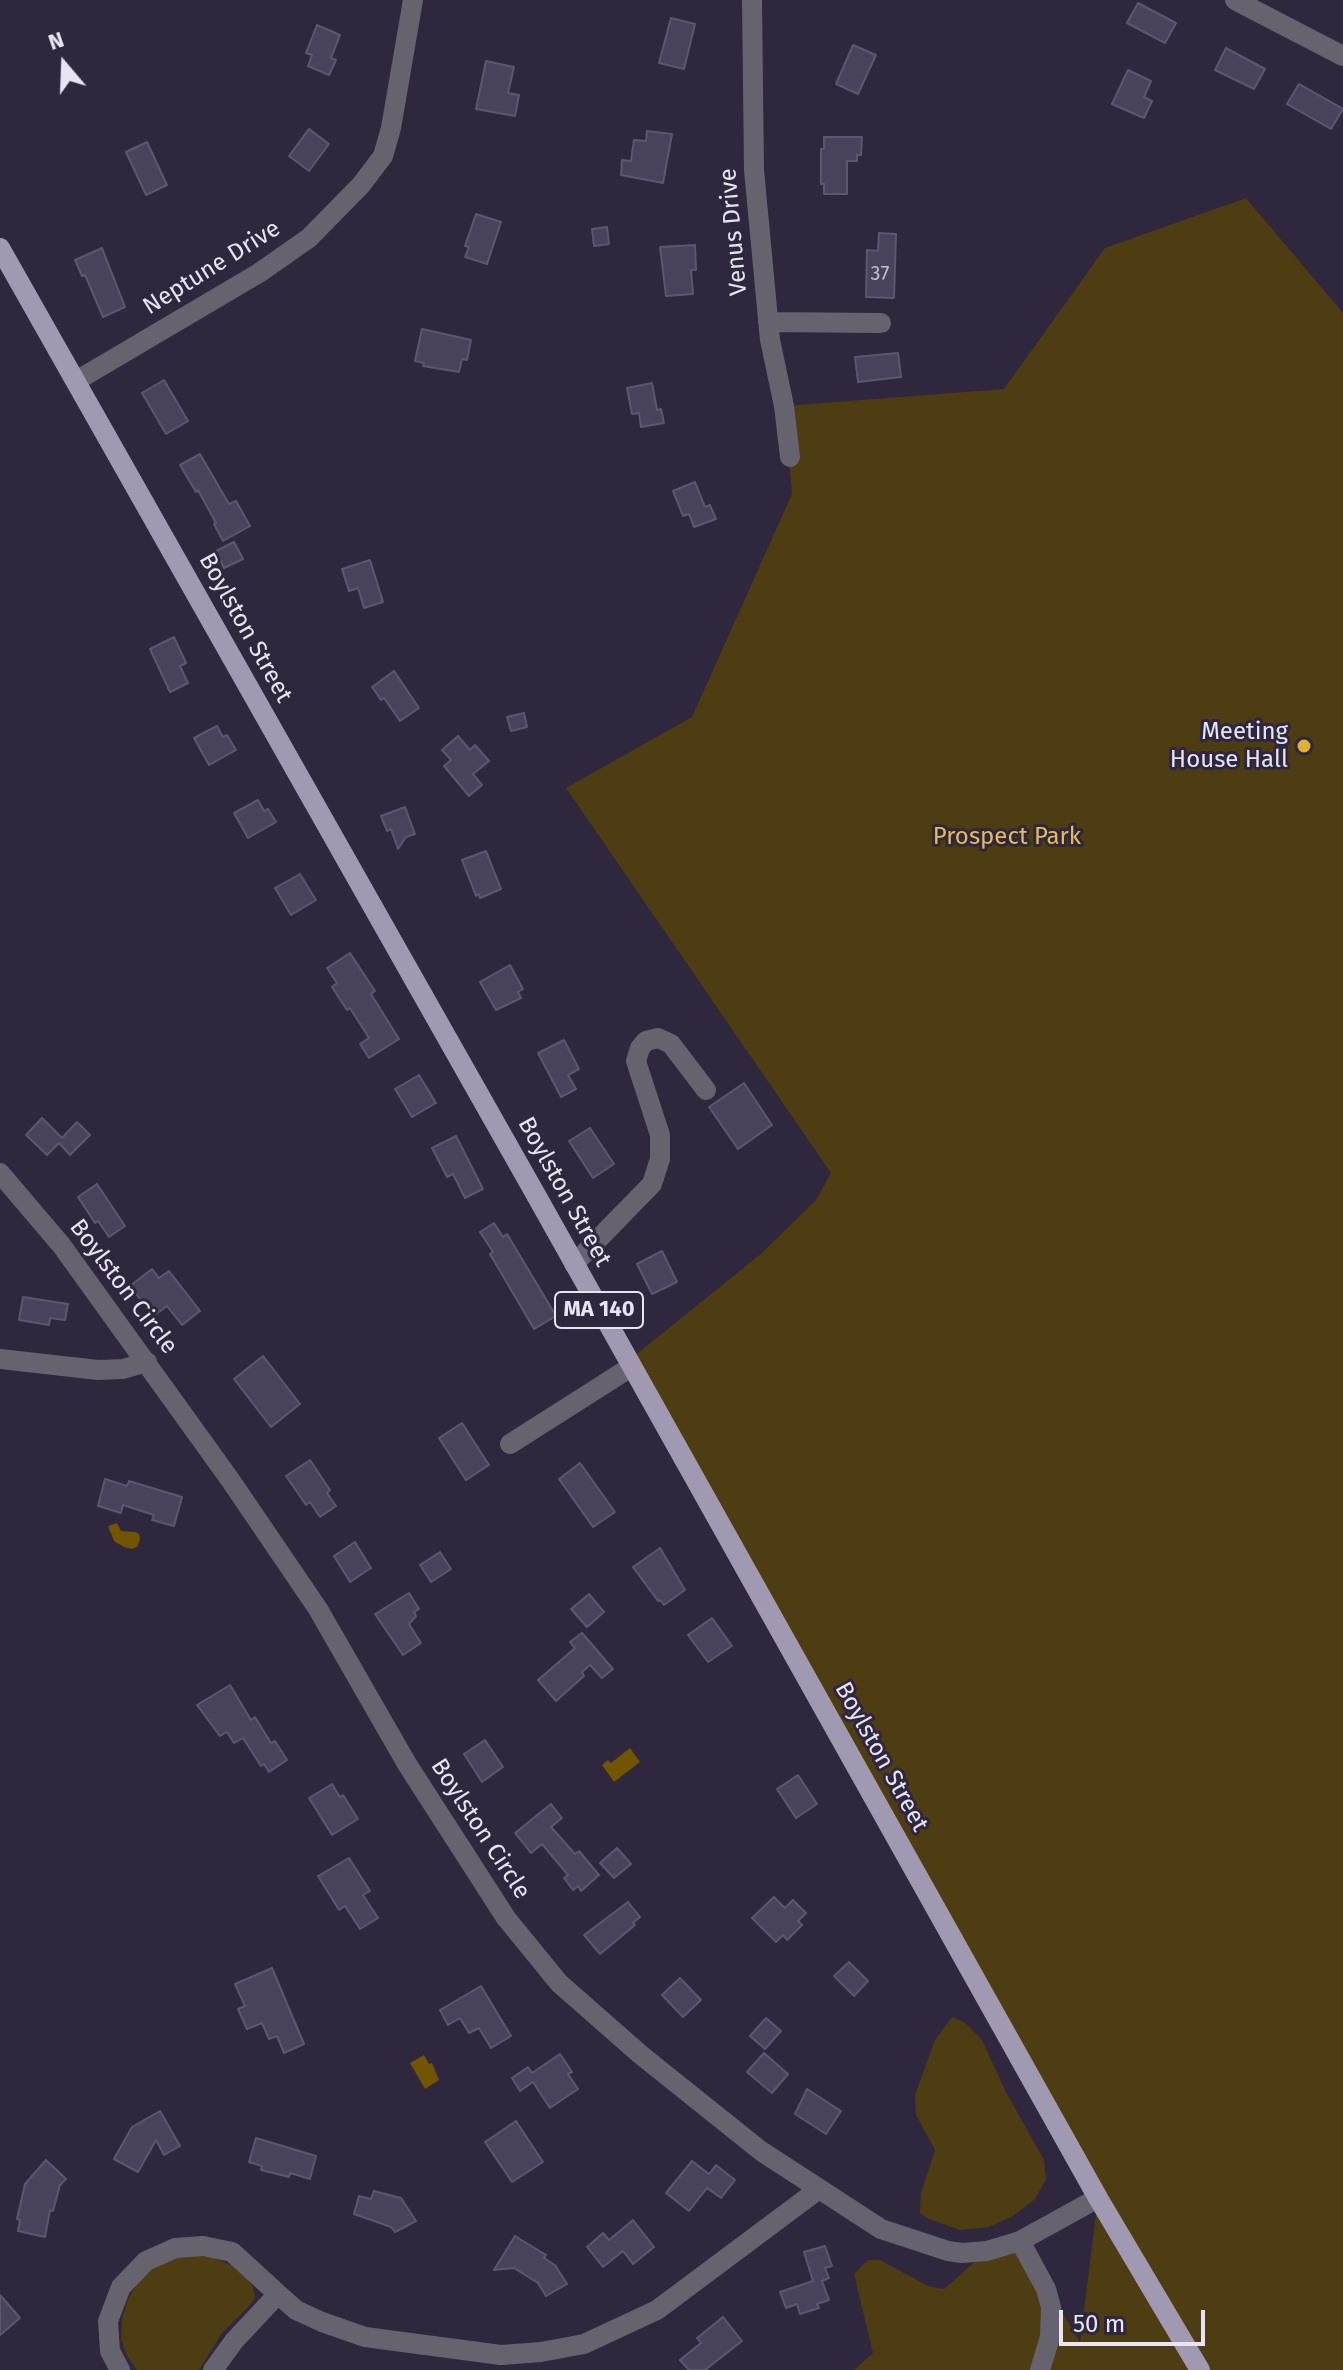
<!DOCTYPE html>
<html>
<head>
<meta charset="utf-8">
<style>
  body { margin:0 }
  #map { position:relative; width:1343px; height:2370px; overflow:hidden; background:#2e273e; font-family:"Fira Sans",sans-serif }
  canvas { display:block }
  .north { position:absolute; left:24px; top:24px; width:80px; height:80px; -webkit-text-stroke:6px #2e273e; paint-order:stroke; rotate:341deg; font-size:22px; font-weight:700; line-height:32px; text-align:center; color:#e8e4f3 }
  .north::after { content:''; display:block; margin:auto; width:28px; height:36px; background:#e8e4f3; clip-path:polygon(50% 0,100% 100%,50% 72%,0 100%) }
  .scale { position:absolute; left:1059px; top:2310px; width:146px; height:36px; box-sizing:border-box; border:4px solid #e8e4f3; border-top:0; padding-left:10px; font-size:24px; line-height:28px; white-space:nowrap; color:#e8e4f3; -webkit-text-stroke:6px #2e273e; paint-order:stroke }
</style>
</head>
<body>
<div id="map">
<canvas width="1343" height="2370"></canvas>
<div class="north">N</div>
<div class="scale">50 m</div>
</div>
<script>
const g = document.querySelector('canvas').getContext('2d');
g.lineJoin = 'round';
function fillPath(path, color) { g.fillStyle = color; g.fill(path, 'evenodd'); }
const toPath = rows => new Path2D(rows.map(r => 'M' + r).join(''));
function strokePath(path, color, width, dash) { g.strokeStyle = color; g.lineWidth = width; g.lineCap = dash ? 'butt' : 'round'; g.setLineDash(dash || []); g.stroke(path); }
function label(font, color, halo, rows, align = 'center') {
  g.font = font + ' "Fira Sans",sans-serif'; g.lineWidth = 6; g.setLineDash([]); g.textBaseline = 'middle'; g.strokeStyle = halo; g.fillStyle = color; for (const [text, x, y, turn = 0] of rows) {
    g.save(); g.translate(x, y); g.rotate((+turn || 0) * Math.PI / 180); g.textAlign = isNaN(turn) ? turn : align; if (halo) g.strokeText(text, 0, 0); g.fillText(text, 0, 0); g.restore();
  }
}
fillPath(toPath([
  [1246,198,1343,313,1343,2370,854,2370,873,2353,854,2274,868,2260,880,2260,928,2286,944,2289,987,2251,1020,2241,1080,2342,1098,2198,628,1361,762,1253,816,1200,831,1173,566,788,692,717,792,494,784,406,1004,389,1105,248],
  [952,2017,964,2022,982,2040,1006,2092,1044,2160,1046,2179,1035,2199,1013,2216,989,2227,960,2230,929,2219,920,2213,921,2193,935,2150,916,2115,915,2095,935,2040],
  [197,2255,214,2258,231,2265,246,2277,253,2287,255,2297,251,2304,222,2333,199,2370,137,2370,127,2356,121,2339,122,2319,128,2299,140,2279,161,2263,178,2257]
]), '#4e3c12');
fillPath(toPath([
  [117,1523,121,1531,135,1532,139,1534,140,1540,137,1547,132,1549,124,1547,114,1541,108,1526],
  [630,1748,640,1762,614,1782,602,1765,608,1760,611,1763],
  [424,2055,429,2064,432,2063,439,2080,425,2089,410,2063]
]), '#725500');
const building = toPath([
  [1138,3,1176,23,1165,43,1127,23,1138,3],
  [671,18,695,24,684,69,659,63,671,18],
  [317,25,340,35,331,58,336,60,329,75,308,66,312,55,306,53,317,25],
  [853,45,876,55,858,94,836,84,853,45],
  [1226,48,1265,69,1254,89,1215,70,1226,48],
  [486,61,514,67,508,93,519,95,515,116,476,109,486,61],
  [1128,70,1151,81,1144,97,1152,101,1144,118,1112,104,1128,70],
  [1299,84,1343,109,1331,129,1287,104,1299,84],
  [309,129,329,144,309,171,289,156,309,129],
  [647,131,672,134,663,183,621,175,622,160,631,161,634,140,646,141,647,131],
  [824,137,862,137,861,155,857,155,857,161,847,161,847,194,824,194,824,184,821,184,821,149,824,149,824,137],
  [147,142,167,185,146,195,126,152,147,142],
  [476,214,501,222,487,264,465,257,469,247,465,246,476,214],
  [607,227,609,244,594,246,592,229,607,227],
  [879,233,896,234,894,298,866,297,867,250,878,251,879,233],
  [695,245,696,270,691,270,693,294,666,296,660,247,695,245],
  [102,248,125,307,103,317,85,275,82,276,75,260,102,248],
  [422,329,471,340,467,360,462,359,459,372,423,366,424,363,415,361,422,329],
  [898,353,901,377,858,382,855,357,898,353],
  [164,380,188,421,166,434,142,393,164,380],
  [652,383,657,410,661,409,664,423,641,427,639,413,632,414,627,388,652,383],
  [200,454,229,504,236,501,250,526,223,541,214,524,216,523,198,490,196,492,180,465,200,454],
  [695,482,705,507,710,505,716,519,694,527,689,514,683,516,673,491,695,482],
  [234,542,243,559,224,568,216,551,234,542],
  [370,560,383,602,364,608,358,588,349,591,342,569,370,560],
  [174,637,186,663,180,666,188,683,170,692,150,649,174,637],
  [394,671,419,708,400,721,384,698,381,700,372,687,394,671],
  [524,713,527,727,511,731,507,717,524,713],
  [217,726,223,737,227,735,236,750,209,765,194,738,217,726],
  [458,736,470,750,475,745,489,761,473,774,482,785,469,796,444,766,451,760,442,750,458,736],
  [258,800,264,811,268,809,276,822,248,838,234,813,258,800],
  [405,807,415,834,406,837,398,849,391,829,387,831,381,816,405,807],
  [486,851,501,889,480,898,479,894,476,896,462,860,486,851],
  [300,874,316,900,291,915,275,888,300,874],
  [350,953,375,991,371,994,399,1039,369,1058,360,1044,369,1038,350,1008,347,1010,332,987,337,983,327,968,350,953],
  [510,965,523,989,518,992,521,998,496,1010,480,982,510,965],
  [564,1040,579,1069,568,1075,576,1089,561,1097,538,1053,564,1040],
  [419,1075,436,1103,412,1117,395,1089,419,1075],
  [744,1083,772,1125,738,1149,709,1107,744,1083],
  [42,1118,62,1138,77,1122,90,1135,70,1155,59,1143,47,1155,26,1135,42,1118],
  [590,1128,614,1164,593,1178,569,1141,590,1128],
  [456,1136,483,1189,465,1198,453,1174,447,1177,432,1148,456,1136],
  [97,1184,125,1226,109,1237,98,1221,95,1223,78,1197,97,1184],
  [494,1223,503,1237,507,1234,556,1316,534,1329,490,1254,493,1252,480,1232,494,1223],
  [662,1251,677,1282,652,1294,637,1264,662,1251],
  [152,1269,159,1278,169,1271,200,1311,182,1325,167,1306,155,1315,153,1311,150,1312,130,1286,152,1269],
  [23,1297,68,1304,65,1320,50,1318,49,1325,19,1320,23,1297],
  [263,1356,300,1404,271,1427,234,1379,263,1356],
  [462,1423,489,1465,466,1480,439,1438,462,1423],
  [310,1460,330,1490,327,1493,336,1506,320,1517,310,1502,306,1505,286,1476,310,1460],
  [580,1463,615,1512,593,1527,559,1479,580,1463],
  [105,1479,127,1486,129,1481,182,1497,174,1526,152,1520,154,1515,123,1505,121,1513,98,1506,105,1479],
  [355,1542,371,1568,350,1582,334,1556,355,1542],
  [660,1548,685,1590,664,1605,660,1600,658,1601,633,1567,660,1548],
  [440,1552,451,1569,431,1582,420,1565,440,1552],
  [409,1593,419,1609,414,1612,416,1616,409,1624,421,1643,403,1655,375,1614,409,1593],
  [589,1594,604,1612,587,1627,571,1609,589,1594],
  [712,1618,732,1646,708,1662,688,1635,712,1618],
  [582,1633,613,1669,602,1678,590,1665,582,1672,584,1676,556,1701,538,1680,575,1648,570,1642,582,1633],
  [230,1685,251,1720,255,1717,271,1743,275,1741,287,1760,269,1772,264,1764,261,1766,243,1738,234,1743,227,1732,220,1736,197,1705,230,1685],
  [485,1740,503,1767,482,1782,464,1754,485,1740],
  [798,1775,817,1804,796,1818,777,1789,798,1775],
  [332,1784,340,1797,343,1795,358,1819,332,1835,309,1798,332,1784],
  [551,1804,562,1818,551,1827,575,1854,579,1851,599,1875,581,1891,578,1886,573,1890,564,1878,568,1875,542,1844,531,1853,515,1833,551,1804],
  [617,1848,631,1864,614,1878,600,1863,617,1848],
  [349,1858,370,1891,363,1895,378,1918,360,1929,345,1906,339,1910,318,1876,349,1858],
  [774,1897,785,1908,793,1900,806,1913,798,1921,802,1925,787,1940,783,1935,776,1942,752,1918,774,1897],
  [628,1902,640,1917,633,1923,635,1925,600,1954,584,1935,628,1902],
  [849,1962,868,1981,854,1996,834,1976,849,1962],
  [272,1968,304,2044,284,2053,277,2036,269,2039,262,2023,247,2029,238,2009,245,2006,235,1984,272,1968],
  [680,1978,701,2000,683,2017,662,1995,680,1978],
  [481,1986,511,2036,491,2048,479,2028,469,2033,460,2018,448,2025,440,2010,481,1986],
  [766,2018,781,2031,765,2049,750,2036,766,2018],
  [764,2053,788,2074,772,2093,747,2072,764,2053],
  [560,2054,572,2072,568,2074,578,2089,550,2108,533,2082,520,2091,512,2078,528,2067,532,2073,560,2054],
  [807,2089,841,2111,826,2134,795,2114,807,2089],
  [160,2111,180,2146,164,2155,156,2140,138,2172,114,2159,132,2127,160,2111],
  [516,2121,543,2162,512,2182,485,2142,516,2121],
  [256,2138,316,2156,310,2179,290,2173,289,2177,261,2170,262,2166,249,2162,256,2138],
  [46,2160,66,2179,60,2185,53,2211,50,2210,45,2237,18,2231,20,2220,17,2219,25,2184,46,2160],
  [692,2161,709,2174,716,2165,735,2180,721,2198,707,2188,689,2211,666,2193,692,2161],
  [374,2191,401,2198,416,2221,395,2232,391,2227,354,2214,359,2196,371,2199,374,2191],
  [633,2220,654,2247,633,2264,623,2251,603,2267,587,2247,603,2233,609,2240,633,2220],
  [515,2236,546,2255,544,2258,555,2265,567,2284,546,2296,538,2283,514,2268,494,2270,515,2236],
  [825,2246,832,2266,825,2268,829,2278,822,2281,829,2300,817,2304,819,2308,800,2314,797,2304,786,2308,780,2292,813,2281,804,2252,825,2246],
  [0,2295,20,2318,0,2335,0,2295],
  [723,2317,742,2341,705,2370,689,2370,680,2360,701,2343,697,2338,723,2317]
]);
fillPath(building, '#4a425b');
strokePath(building, '#5e566f', 2);
strokePath(toPath([
  [752,0,754,170,770,340,784,406,790,457],
  [1235,0,1343,56],
  [768,322,881,323],
  [76,381,259,273,309,238,361,185,383,156,391,128,413,0],
  [0,1173,62,1246,231,1481,318,1609,407,1764,506,1918,559,1983,641,2055,761,2151,881,2229,948,2251,962,2253,987,2251,1020,2241,1098,2198],
  [574,1264,652,1184,660,1159,660,1135,636,1061,640,1048,646,1041,658,1038,671,1044,706,1090],
  [0,1359,98,1370,123,1369,147,1362],
  [510,1444,631,1367],
  [1020,2241,1046,2289,1051,2307,1050,2337,1040,2370],
  [278,2294,296,2310,322,2322,365,2337,501,2355,541,2352,584,2344,657,2310,819,2189],
  [120,2370,110,2351,108,2321,121,2287,146,2261,175,2248,203,2246,232,2252,278,2294,234,2341,213,2370]
]), '#66626e', 20);
strokePath(toPath([
  [0,248,536,1195,1098,2198,1200,2370]
]), '#a099b1', 20);
for (const [x, y, r, color] of [
  [1304,746,8,"#e0b034"]
]) { const dot = new Path2D(); dot.arc(x, y, r, 0, 2 * Math.PI); g.fillStyle = color; g.fill(dot); strokePath(dot, '#2e273e', 3); }
label('20px', '#c0bccd', null, [
  ["37",880,274]
]);
for (const [x, y, w] of [
  [599,1310,88]
]) { const box = new Path2D(); box.roundRect(x - w / 2, y - 18, w, 36, 6); g.fillStyle = '#2e273e'; g.fill(box); strokePath(box, '#e8e4f3', 2); }
label('bold 22px', '#e8e4f3', null, [
  ["MA 140",599,1310]
]);
label('24px', '#e8e4f3', '#2e273e', [
  ["Venus Drive",734,232,-95],
  ["Neptune Drive",212,268,-32],
  ["Boylston Street",245,628,61],
  ["Boylston Street",564,1192,61],
  ["Boylston Circle",123,1287,53],
  ["Boylston Street",881,1757,61],
  ["Boylston Circle",480,1829,57]
]);
label('24px', '#e8e4f3', '#2e273e', [
  ["Meeting",1288,732],
  ["House Hall",1288,760]
], 'right');
label('24px', '#e6bb59', '#2e273e', [
  ["Prospect Park",1007,837]
]);
</script>
</body>
</html>
